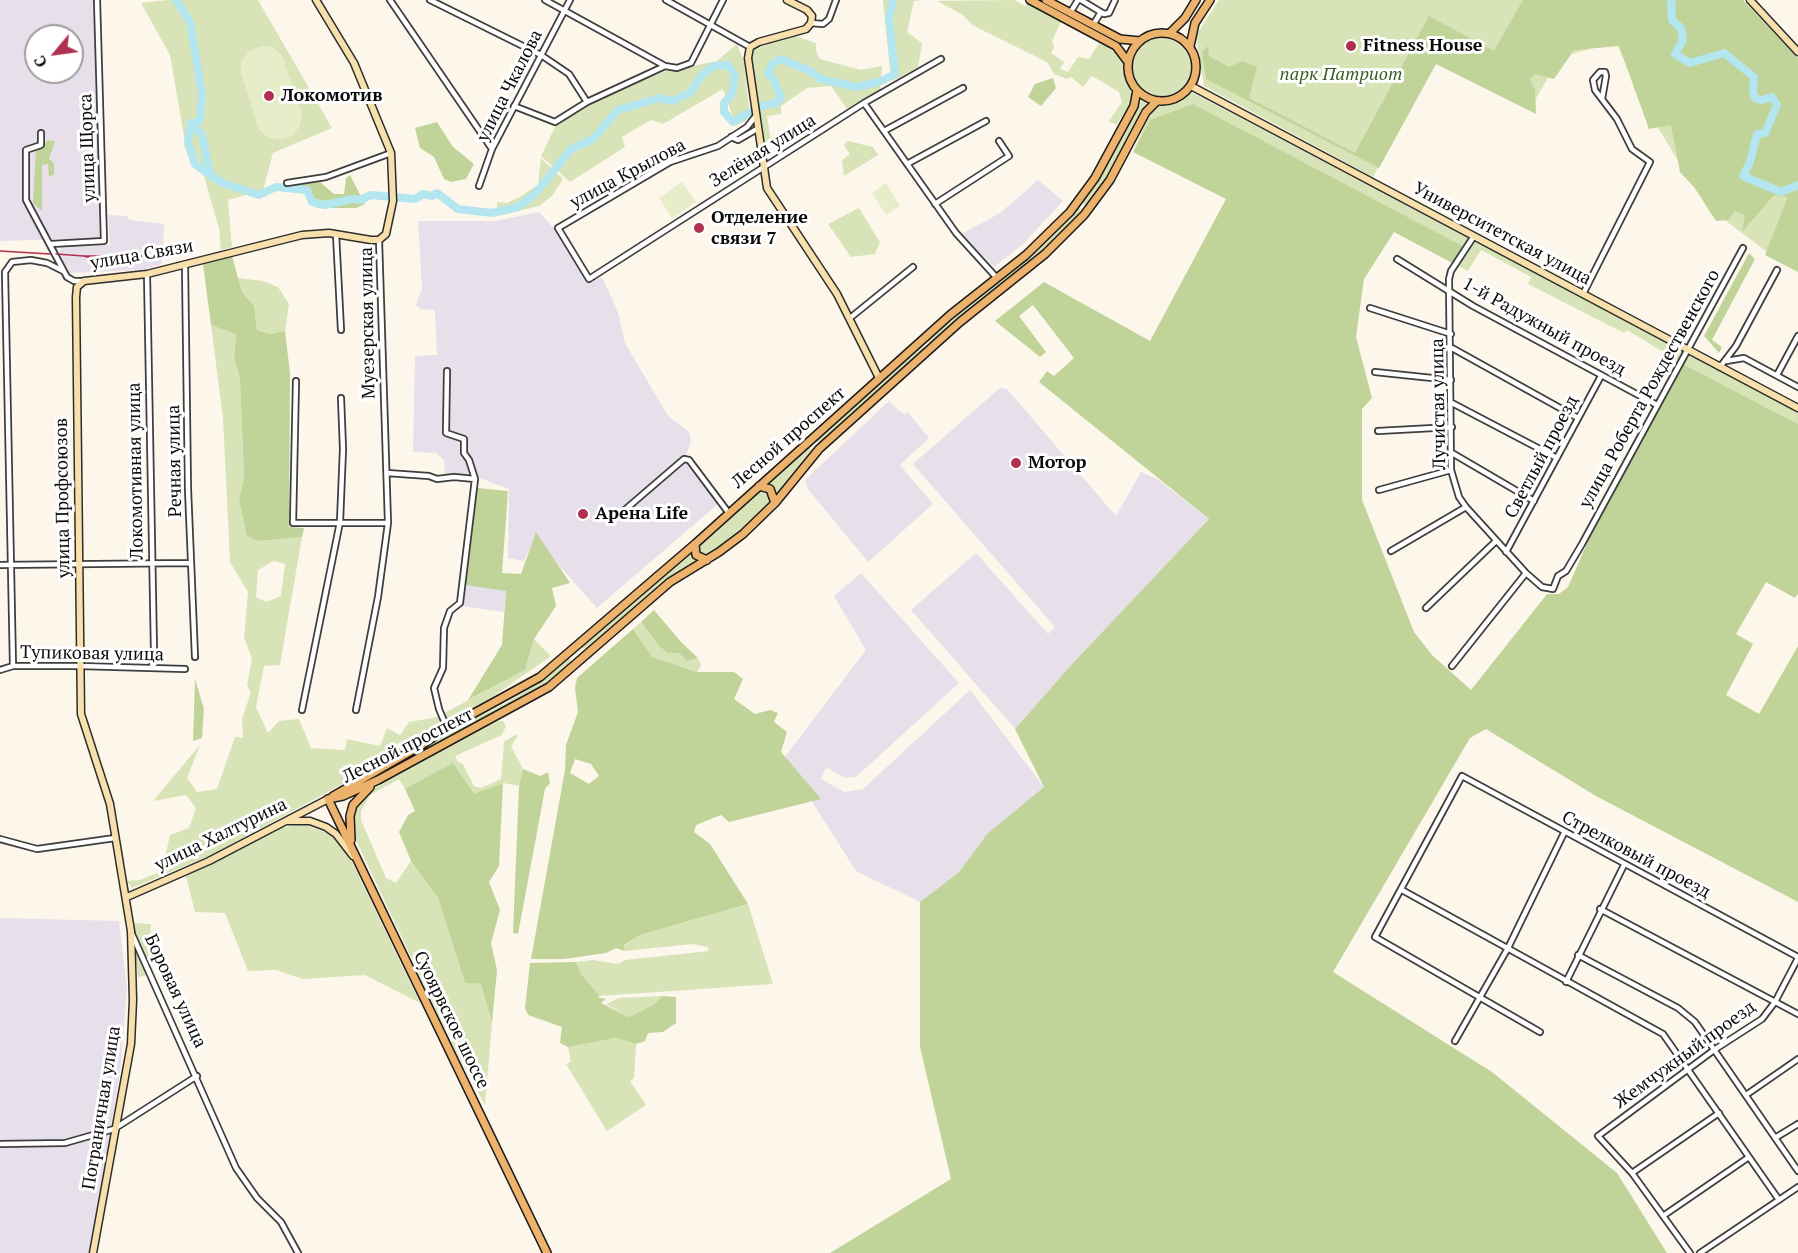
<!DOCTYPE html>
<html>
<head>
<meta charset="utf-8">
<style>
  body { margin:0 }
  #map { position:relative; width:1798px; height:1253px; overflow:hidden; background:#fdf6eb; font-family:"PT Serif",serif }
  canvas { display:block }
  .north { position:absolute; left:24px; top:24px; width:60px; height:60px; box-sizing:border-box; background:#fff; border:2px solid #9d9d9d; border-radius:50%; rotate:241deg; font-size:16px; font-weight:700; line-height:24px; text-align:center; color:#0b0b0b }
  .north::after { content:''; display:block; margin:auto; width:21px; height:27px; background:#af3050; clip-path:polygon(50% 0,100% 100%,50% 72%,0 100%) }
</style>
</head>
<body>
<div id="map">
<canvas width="1798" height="1253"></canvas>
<div class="north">С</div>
</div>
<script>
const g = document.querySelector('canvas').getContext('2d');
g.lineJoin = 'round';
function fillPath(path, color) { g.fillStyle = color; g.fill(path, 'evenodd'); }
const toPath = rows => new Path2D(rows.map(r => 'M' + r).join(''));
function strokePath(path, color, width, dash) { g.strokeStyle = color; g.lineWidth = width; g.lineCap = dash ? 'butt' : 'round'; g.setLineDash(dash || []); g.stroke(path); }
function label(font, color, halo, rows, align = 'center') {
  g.font = font + ' "PT Serif",serif'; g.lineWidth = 6; g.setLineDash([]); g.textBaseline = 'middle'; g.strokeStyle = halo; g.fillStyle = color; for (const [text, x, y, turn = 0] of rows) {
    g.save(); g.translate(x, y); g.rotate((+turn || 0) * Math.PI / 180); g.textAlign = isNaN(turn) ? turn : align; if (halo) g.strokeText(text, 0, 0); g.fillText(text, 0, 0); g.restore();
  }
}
fillPath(toPath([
  [0,0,94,0,102,238,0,241],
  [36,36,72,36,72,72,36,72],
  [1038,180,1063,201,1023,244,994,267,962,234,1000,213],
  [539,212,558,233,588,282,602,277,618,312,625,343,668,416,689,432,691,441,684,461,718,504,597,608,535,538,524,561,508,558,509,489,469,474,445,474,444,460,436,453,413,452,415,356,437,355,435,310,421,309,416,305,422,289,418,221,496,221],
  [108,215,127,216,129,220,164,224,162,264,141,270,70,273,60,254,60,247,110,245],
  [1000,388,1007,389,1116,516,1141,472,1157,479,1209,519,1073,663,1015,729,911,610,976,553,1048,634,1055,627,913,464],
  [889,401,898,410,904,414,908,412,929,438,900,465,933,504,868,562,808,489,805,480],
  [861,573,959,683,856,777,845,778,826,767,821,779,844,792,863,789,970,690,1044,787,987,834,959,872,920,902,856,871,784,758,866,650,834,596],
  [465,585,506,590,504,612,460,606],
  [0,918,119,921,127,988,120,1073,90,1253,0,1253]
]), '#e7e0ea');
fillPath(toPath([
  [168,0,258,0,332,128,273,153,263,190,228,200,232,247,221,250,219,228,200,163,186,148,170,55,141,3],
  [883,0,924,0,914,1,907,32,922,43,918,67,893,81,891,80],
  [1014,0,1025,6,1028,3,1061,21,1052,41,1054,47,1051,53,1064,62,1060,69,1068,72,1078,57,1089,59,1100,41,1124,59,1126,79,1133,99,1116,125,1109,121,1122,102,1119,92,1092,76,1083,87,1071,77,1067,79,1054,74,1047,62,972,25,963,15,937,1],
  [1219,0,1738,0,1798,204,1770,254,1718,215,1685,172,1649,113,1616,42,1560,57,1531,107,1434,61,1373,177,1204,86,1196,36],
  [795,36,816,43,816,51,820,59,861,70,882,66,880,91,848,110,831,86,807,88,781,106,781,114,767,116,771,142,763,143,752,58,754,50,773,42],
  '1133 67a29 29 0 1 1 58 0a29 29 0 1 1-58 0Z',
  [737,44,744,62,750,118,736,126,723,89,663,124,651,120,622,137,625,147,570,182,541,156,557,123,597,99,666,71,717,61],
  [1193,93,1798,411,1798,424,1683,364,1627,330,1624,333,1528,284,1531,277,1481,250,1468,271,1456,265,1466,249,1150,120,1133,152,1150,113,1156,106],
  [1142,99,1147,102,1111,170,1087,205,1084,205,1083,201,1124,136],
  [848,141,873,147,878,155,844,176,842,160,850,154,844,145],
  [541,158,563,179,552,196,539,206,497,216,497,202,507,203,518,198,538,185],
  [859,208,880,242,875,254,851,257,828,224],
  [1076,209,1080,209,1080,213,1038,255,968,310,930,345,927,341,1037,250],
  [238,278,263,281,278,287,289,304,285,331,270,334,257,330,254,306,242,292],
  [211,325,236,333,234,356,240,380,244,478,239,500,258,541,302,537,280,665,264,666,256,707,268,733,279,721,299,719,311,748,345,750,347,739,380,746,387,728,400,735,409,722,437,717,525,670,534,639,551,656,482,704,450,720,419,743,209,856,132,888,127,881,140,880,162,871,170,835,189,828,196,808,186,795,153,801,200,745,187,778,197,792,217,789,235,737,243,738,242,719,251,692,247,686,252,658,244,638,248,592,230,562,223,418],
  [274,561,285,564,281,596,266,602,256,597,258,570],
  [924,346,923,351,820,442,816,442,816,439,891,372],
  [809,447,811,450,776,495,775,489,767,483],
  [760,489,768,492,769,503,739,533,711,555,700,553,700,544],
  [690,551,698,561,663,582,586,649,582,648,583,644],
  [641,622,658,645,679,653,687,661,698,658,701,665,697,672,651,657,633,629],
  [569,658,571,663,542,687,345,793,466,723,506,703,538,683],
  [498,721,503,721,506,726,502,735,455,756,458,762,463,764,474,786,481,788,501,779,504,742,515,735,518,736,511,746,523,769,519,786,503,783,474,795,453,764,405,789,399,779,370,795,361,811,361,820,386,878,396,883,411,861,438,898,465,983,481,984,492,1023,485,1105,451,1042,462,1031,444,1027,354,836,352,822,354,811,362,797,374,787],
  [304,824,334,836,352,862,420,1003,365,975,303,979,276,970,248,971,225,913,195,912,186,876,280,828],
  [748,904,773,984,600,996,581,974,576,962,593,960,618,964,625,960,709,951,707,947,692,944,625,951,624,946,640,935],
  [132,923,151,924,148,975,138,977],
  [662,996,653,1005,629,1017,606,1004,619,998],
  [616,1038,636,1044,634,1078,630,1081,646,1105,607,1131,566,1064,571,1062,568,1047]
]), '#d8e4b8');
fillPath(toPath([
  [1523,0,1743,0,1798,58,1798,272,1765,255,1788,197,1774,195,1742,232,1745,215,1735,211,1728,220,1716,221,1694,187,1680,172,1671,125,1649,129,1619,46,1574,50,1554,79,1535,74,1530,79,1535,90,1536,114,1436,64,1379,168,1206,79,1202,52,1208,46,1209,56,1229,67,1243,61,1257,67,1249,98,1355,153,1429,16,1494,51],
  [1053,78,1056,88,1041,106,1028,97,1035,84],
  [1193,104,1466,248,1456,265,1394,232,1364,279,1356,337,1372,398,1362,409,1362,500,1414,632,1432,655,1471,690,1547,594,1559,594,1568,587,1592,532,1683,364,1798,424,1798,594,1795,598,1766,582,1736,634,1753,644,1726,695,1759,714,1798,646,1798,902,1596,796,1486,729,1470,738,1333,972,1492,1072,1617,1173,1667,1253,830,1253,951,1179,920,1047,920,902,959,872,987,834,1044,787,1015,729,1073,663,1209,519,1039,382,1047,371,1054,376,1074,358,1033,305,1019,316,1046,352,1040,357,995,321,1044,282,1150,341,1226,199,1133,152,1150,120],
  [437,122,453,147,474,164,466,179,451,182,444,179,434,157,420,148,415,128],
  [48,140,55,141,49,159,54,163,54,174,49,177,48,164,42,165,42,211,33,203,36,149,43,147],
  [350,175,365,204,356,208,317,208,308,188,290,189,288,186,320,182,334,194,344,194,346,178],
  [1749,253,1755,259,1712,340,1722,347,1719,353,1704,336],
  [232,256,242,292,254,306,257,330,270,334,285,331,290,373,289,527,304,528,302,537,258,541,247,536,239,500,244,477,240,380,234,356,236,334,211,325,203,264],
  [477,488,508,491,502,573,521,574,536,532,570,583,552,588,556,606,534,639,525,670,468,700,502,645,506,591,465,585],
  [654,610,681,642,698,658,687,661,679,653,668,653,658,645,641,622],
  [633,629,652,657,697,672,734,672,743,679,734,699,755,714,770,710,778,713,774,722,787,732,781,752,821,799,729,822,721,815,696,825,694,832,710,844,748,904,640,935,624,945,625,951,616,948,606,953,564,959,531,959,565,770,566,745,578,712,575,688,577,678],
  [575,759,591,764,599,776,589,784,570,773],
  [195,679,204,709,202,738,193,741],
  [453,763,474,794,503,783,499,866,489,882,500,910,491,943,497,970,492,1023,481,984,465,983,438,898,411,861,399,832,408,815,415,811,405,789],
  [523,769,540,776,548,772,550,783,545,789,518,934,513,933,519,786],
  [576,962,581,974,600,996,597,997,606,999,601,1003,629,1017,653,1005,662,996,676,997,676,1023,663,1032,648,1033,645,1041,636,1044,616,1038,568,1047,560,1043,562,1027,528,1015,525,1008,530,963]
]), '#c0d499');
fillPath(toPath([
  [263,46,273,47,282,55,302,114,300,126,293,135,282,140,269,138,259,130,241,73,241,62,250,50],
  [682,182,696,202,672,218,659,198],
  [886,183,900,206,886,215,872,193]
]), '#e7ecc9');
strokePath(toPath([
  [176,0,190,22,202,94,200,120,191,123,188,143,195,164,210,175,223,183,259,195,276,187,307,190,312,202,325,205,352,199,360,200,371,195,415,199,423,194,432,196,437,193,458,209,492,213,518,207,536,193,571,149,593,139,618,110,659,98,673,101,691,92,702,75,713,66,728,65,735,75,732,94,724,103,724,112,733,122,761,106,776,103,781,98,774,80,768,74,772,64,781,59,810,71,821,79,857,87,879,82,895,74,889,18,893,0],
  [1671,0,1672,20,1681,28,1683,40,1675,54,1690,63,1724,53,1754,77,1753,92,1755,98,1762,100,1772,97,1777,105,1765,133,1757,134,1750,162,1743,176,1781,192,1798,185],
  [191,123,202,135,210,175]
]), '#b4e6f0', 8);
const street = toPath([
  [390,0,492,149],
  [430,0,541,55,569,74,587,102],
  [545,0,665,66],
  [666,0,750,47],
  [1081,0,1104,14,1109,13,1115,0],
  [1070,13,1078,0],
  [811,23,823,24,829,19,836,0],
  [1093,25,1101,12],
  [864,103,956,233,996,277],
  [514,106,555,122,587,102,665,66,677,68,691,63,723,0],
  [755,117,747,127,718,146,670,162,558,228,589,279,864,103,941,59],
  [884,131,963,88],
  [41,133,41,145,26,150,26,200,67,277,74,281,84,281],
  [731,137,738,140,757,129],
  [907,164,986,121],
  [287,183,326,177,391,153],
  [479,186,492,149,570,0],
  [935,204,1009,156,999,141],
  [336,234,341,330],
  [1474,236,1451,271,1449,279,1451,470,1459,497,1466,507,1526,573,1542,587,1553,589,1558,576,1566,571,1582,544,1743,248],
  [51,244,104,241,97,0],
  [1397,259,1473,306,1657,405],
  [185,265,188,489,195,657],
  [147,274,154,651,152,668],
  [1583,294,1650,162,1632,149,1617,119,1595,90,1593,80,1600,72,1605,72,1606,76,1602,99],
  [1370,308,1451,334],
  [850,318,913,267],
  [1452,348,1578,418],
  [1726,361,1744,358,1798,387],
  [1720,367,1736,346,1777,270],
  [447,371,446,433,464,439,464,453,469,460,475,479,460,603,450,611,444,628,443,668,434,688,439,709,447,728],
  [1375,372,1451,380],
  [1777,375,1798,336],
  [296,381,293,523,388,523],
  [1452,403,1557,458],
  [1378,431,1452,427],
  [1452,453,1534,501],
  [387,473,429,476,437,479,454,477,475,479],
  [1379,490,1451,470],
  [620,514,684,459,689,460,728,512],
  [1391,551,1466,507],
  [1506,552,1601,376],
  [0,565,190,563],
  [1426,608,1496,541],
  [13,666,5,272,12,262,31,260,47,263,63,271],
  [1452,666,1526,573],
  [0,670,13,666,80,666,185,669],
  [302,710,340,522,343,449,341,398],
  [356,710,378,597,388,523,379,240],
  [0,839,37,849,115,838],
  [1402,890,1663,1034,1779,1200],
  [1600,909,1798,1014],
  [132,934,236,1168,257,1198,281,1222,298,1253],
  [1578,955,1678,1008,1695,1022,1798,1171],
  [1566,982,1624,865],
  [1540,1032,1375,937,1462,776,1798,957],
  [1455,1041,1508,948,1564,833],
  [1746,1095,1798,1059],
  [1775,1138,1798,1124],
  [0,1144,65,1143,114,1129,197,1076],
  [1632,1173,1719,1113],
  [1663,1216,1749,1157],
  [1690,1253,1632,1173,1598,1136,1714,1050,1762,1019,1775,1002,1798,958],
  [1700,1253,1798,1187]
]);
const secondary = toPath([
  [787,0,807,10,812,16,811,23,806,29,759,42,750,47,748,58,767,188,837,294,879,378],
  [1750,0,1798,52],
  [1191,86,1798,408],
  [288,821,310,821,326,827,336,834,353,856],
  [127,897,209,861,328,799],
  [93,1253,131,1044,133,1000,131,931,110,804,81,714,76,297,77,287,84,281,147,274,302,235,329,233,371,240,379,240,386,234,393,201,391,153,354,63,316,0]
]);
const primary = toPath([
  [1030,0,1116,46,1128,62],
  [1046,0,1120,39,1140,41],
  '1128 67a34 34 0 1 1 68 0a34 34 0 1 1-68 0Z',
  [1170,33,1185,18,1196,0],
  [1190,46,1195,23,1210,0],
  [759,486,770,489,775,503],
  [695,544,696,555,707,560],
  [333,796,420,746,447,728,540,677,695,544,950,315,1026,255,1070,212,1095,178,1134,106,1137,90],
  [328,799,343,796,378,780,549,687,670,582,719,552,743,534,775,503,819,449,960,322,1045,254,1084,215,1110,180,1146,112,1157,101],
  [328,799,547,1253],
  [351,840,350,816,353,805,370,787]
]);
strokePath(street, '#3e3e3e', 8);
strokePath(secondary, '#2d2d2d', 9);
strokePath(primary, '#1c1c1c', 10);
strokePath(street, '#fff', 4.5);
strokePath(secondary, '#f8e0ac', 6);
strokePath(primary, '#edb36c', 7);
strokePath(toPath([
  [0,251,50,254],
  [56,254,84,256,114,265],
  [84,256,152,256]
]), '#af3050', 1.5);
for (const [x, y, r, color] of [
  [1351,46,6,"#af3050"],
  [269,96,6,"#af3050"],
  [699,228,6,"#af3050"],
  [1016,463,6,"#af3050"],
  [583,514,6,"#af3050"]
]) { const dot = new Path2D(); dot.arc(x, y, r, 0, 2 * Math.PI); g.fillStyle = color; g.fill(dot); strokePath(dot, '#fff', 2); }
label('bold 18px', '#0b0b0b', '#fff', [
  ["Fitness House",1363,46],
  ["Локомотив",281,96],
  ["Отделение",711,218],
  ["связи 7",711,239],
  ["Мотор",1028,463],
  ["Арена Life",595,514]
], 'left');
label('italic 18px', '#3a5d22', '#fff', [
  ["парк Патриот",1341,75]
]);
label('18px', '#0b0b0b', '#fff', [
  ["улица Чкалова",510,86,-63],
  ["улица Щорса",88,148,-92],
  ["Зелёная улица",763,151,-32],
  ["улица Крылова",628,174,-28],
  ["Университетская улица",1502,234,28],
  ["улица Связи",142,255,-10],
  ["Муезерская улица",368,323,-91],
  ["1-й Радужный проезд",1544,327,29],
  ["улица Роберта Рождественского",1650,389,-61],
  ["Лучистая улица",1439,404,-91],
  ["Лесной проспект",789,438,-41],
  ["Светлый проезд",1542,457,-62],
  ["Речная улица",175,461,-91],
  ["Локомотивная улица",136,471,-91],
  ["улица Профсоюзов",63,498,-91],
  ["Тупиковая улица",92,654,1],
  ["Лесной проспект",408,746,-27],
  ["улица Халтурина",221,835,-26],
  ["Стрелковый проезд",1636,855,28],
  ["Боровая улица",175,991,65],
  ["Суоярвское шоссе",451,1020,64],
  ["Жемчужный проезд",1685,1055,-36],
  ["Пограничная улица",102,1108,-81]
]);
</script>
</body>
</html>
